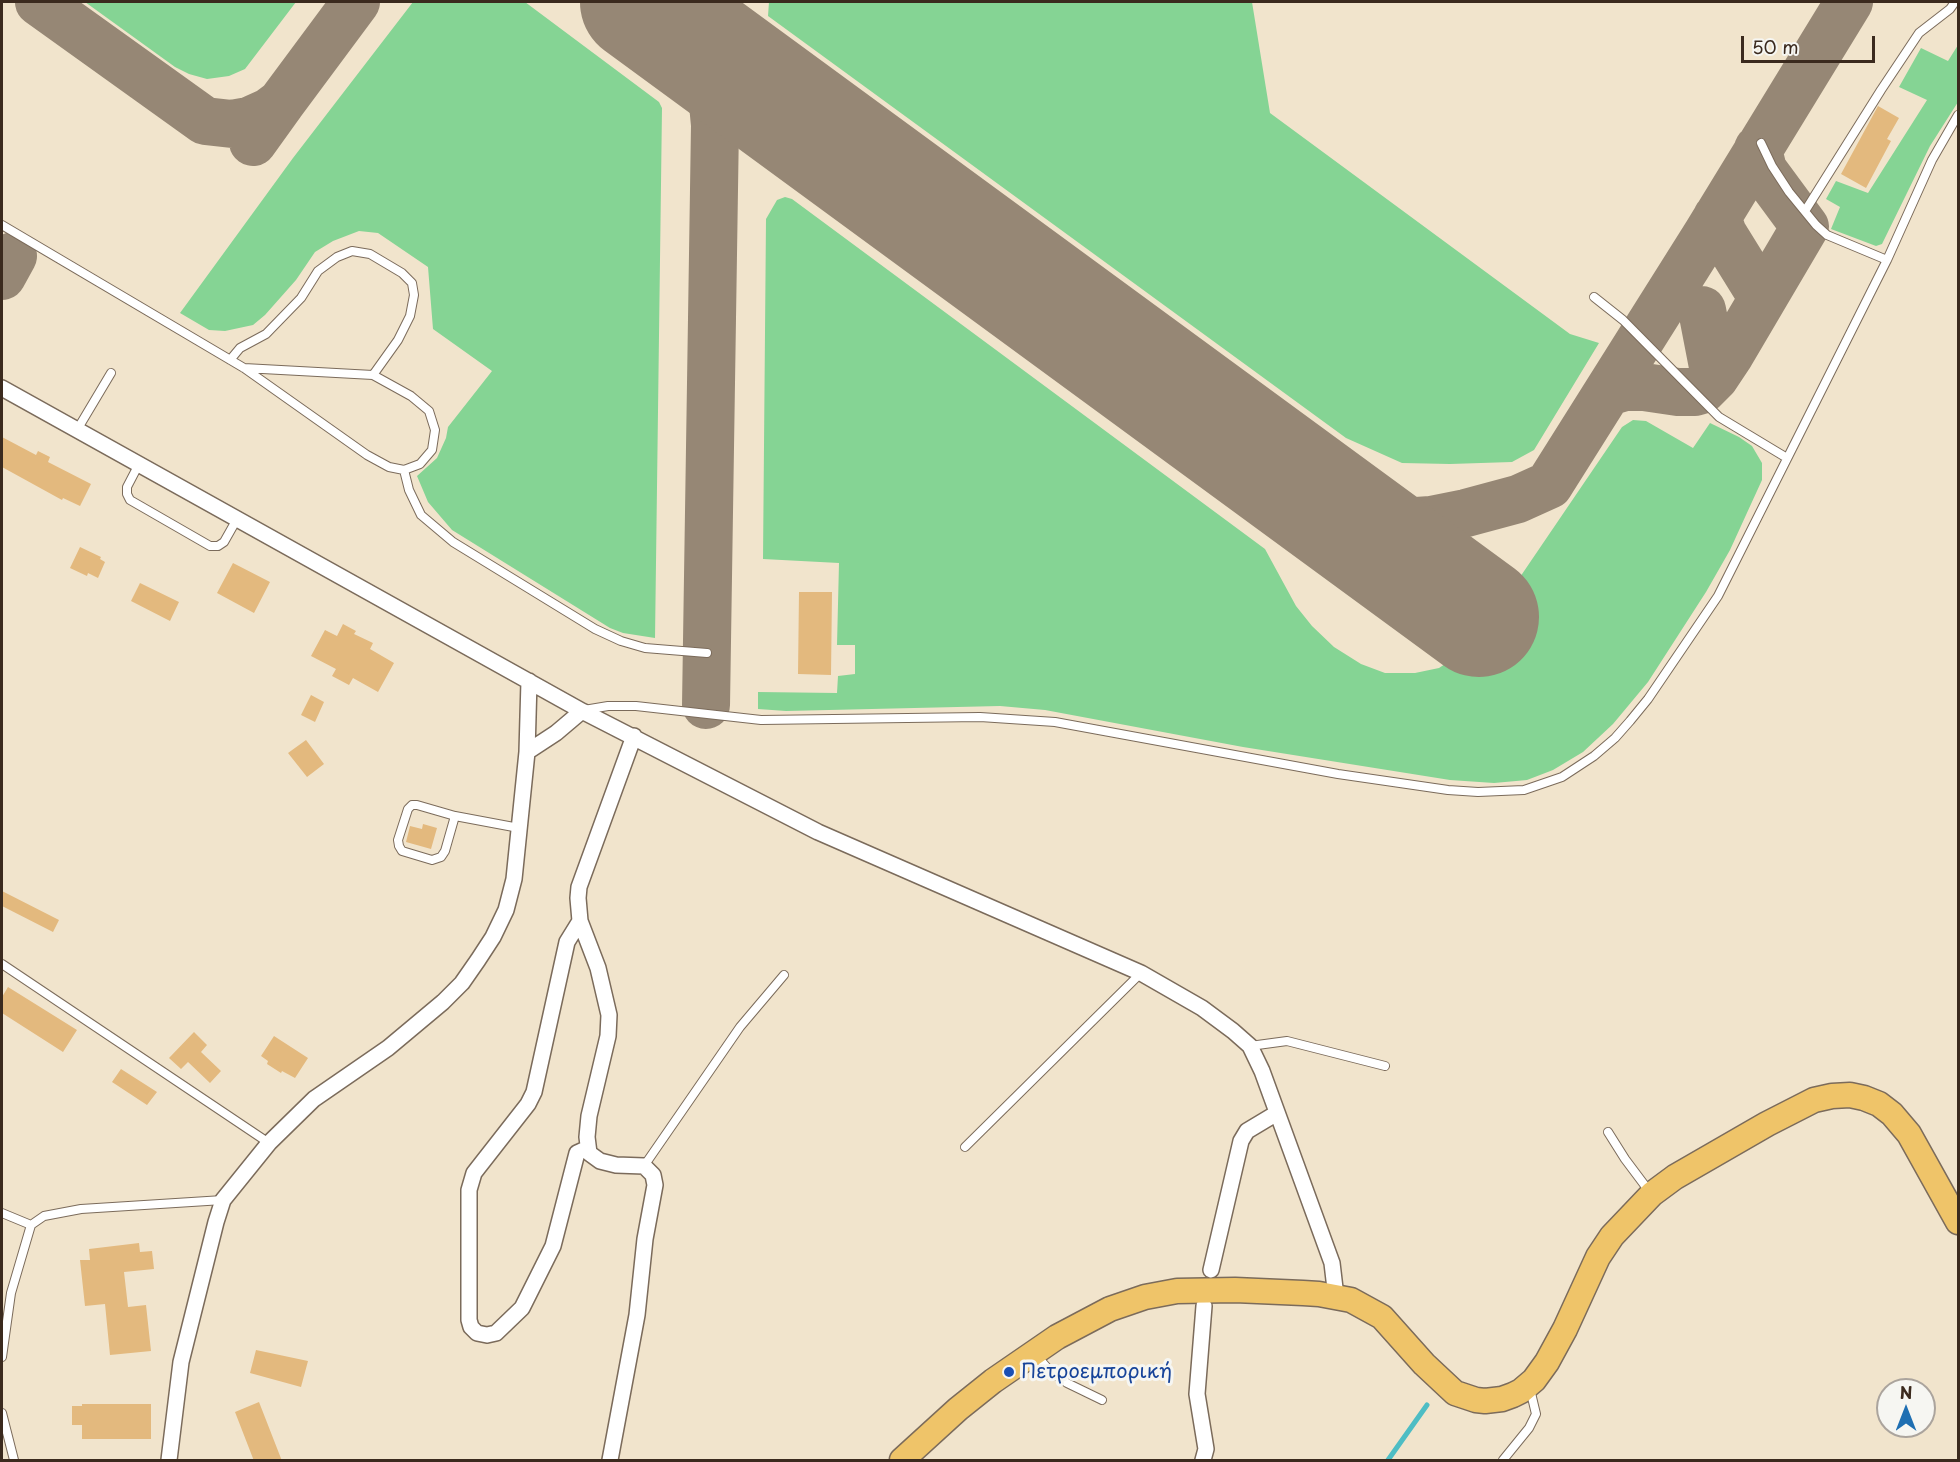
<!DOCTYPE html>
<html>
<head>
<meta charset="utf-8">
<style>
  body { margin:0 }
  #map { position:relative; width:1960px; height:1462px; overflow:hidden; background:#f1e4cc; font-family:"Playpen Sans",sans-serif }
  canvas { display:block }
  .frame { position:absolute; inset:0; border:3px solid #3b2a1e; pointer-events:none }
  .north { position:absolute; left:1876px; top:1378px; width:60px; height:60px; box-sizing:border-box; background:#f6f6f2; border:2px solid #aba49d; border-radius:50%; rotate:0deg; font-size:16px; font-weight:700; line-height:24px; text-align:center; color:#3b2a1e }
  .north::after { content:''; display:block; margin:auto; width:21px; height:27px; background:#1f6fb2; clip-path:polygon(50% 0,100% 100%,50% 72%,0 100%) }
  .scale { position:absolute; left:1741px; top:36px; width:134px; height:27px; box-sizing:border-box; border:3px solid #3b2a1e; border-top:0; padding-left:8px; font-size:18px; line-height:21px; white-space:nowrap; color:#3b2a1e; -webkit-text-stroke:4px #f6f6f2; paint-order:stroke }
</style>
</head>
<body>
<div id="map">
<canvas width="1960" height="1462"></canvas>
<div class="frame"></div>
<div class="north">N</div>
<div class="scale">50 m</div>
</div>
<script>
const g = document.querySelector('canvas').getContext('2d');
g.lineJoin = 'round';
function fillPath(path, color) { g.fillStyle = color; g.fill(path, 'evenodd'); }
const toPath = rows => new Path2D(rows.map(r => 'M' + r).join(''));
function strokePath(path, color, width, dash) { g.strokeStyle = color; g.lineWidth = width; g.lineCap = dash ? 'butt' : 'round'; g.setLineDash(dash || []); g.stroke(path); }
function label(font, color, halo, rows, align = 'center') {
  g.font = font + ' "Playpen Sans",sans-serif'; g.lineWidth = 6; g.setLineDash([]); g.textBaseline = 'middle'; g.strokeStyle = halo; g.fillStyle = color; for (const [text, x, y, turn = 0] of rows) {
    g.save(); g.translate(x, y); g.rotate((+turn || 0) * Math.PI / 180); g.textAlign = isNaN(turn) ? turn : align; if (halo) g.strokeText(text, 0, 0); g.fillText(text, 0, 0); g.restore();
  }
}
fillPath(toPath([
  [85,2,296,2,245,69,229,76,207,79,189,74,175,67],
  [413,2,525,2,659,102,662,108,655,638,623,633,610,628,452,530,428,502,417,476,437,458,446,438,448,427,492,371,433,329,428,267,378,233,359,231,333,241,315,252,296,280,265,315,253,325,225,331,209,330,180,313,293,158],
  [769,2,1252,2,1270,113,1570,334,1599,343,1534,450,1512,462,1450,464,1402,463,1346,438,768,16],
  [1958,45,1958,102,1930,146,1882,244,1876,246,1831,229,1840,207,1826,199,1836,181,1868,193,1927,100,1899,87,1921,48,1948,61],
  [785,197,792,199,1265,549,1296,606,1312,626,1334,647,1361,664,1385,673,1415,673,1439,668,1460,654,1501,605,1622,427,1633,420,1646,421,1693,448,1710,423,1739,437,1752,446,1762,463,1762,480,1730,550,1706,592,1648,682,1613,724,1583,752,1553,770,1527,780,1494,783,1450,780,1243,747,1045,710,1000,706,786,711,758,709,758,692,837,693,838,676,855,674,855,645,837,645,839,563,763,559,766,219,777,200]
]), '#85d494');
strokePath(toPath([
  [1388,1460,1427,1405]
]), '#4ebdc4', 5);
strokePath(toPath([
  [39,2,205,121,232,124,249,121,269,112,281,103,253,142],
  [669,22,697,51,705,64,712,94,715,125,706,705],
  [281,103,356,2],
  [1717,217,1723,234,1762,297],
  [2,276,13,256],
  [1702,310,1715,377],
  [1608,392,1625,387,1644,387,1678,392,1695,392,1702,390,1715,377,1729,356,1805,227,1763,170,1758,149],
  [1338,513,1367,521,1387,523,1431,520,1466,513,1518,499,1549,485,1707,234,1849,2]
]), '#968775', 48);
strokePath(toPath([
  [640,2,1479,617]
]), '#968775', 120);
fillPath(toPath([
  [1878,106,1899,118,1887,139,1891,141,1866,188,1841,174],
  [2,437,36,455,38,451,50,457,48,462,91,484,80,506,63,498,62,500,2,467],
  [80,547,101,557,100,559,105,562,98,578,88,573,87,576,70,568],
  [233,563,270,582,254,613,217,593],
  [140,583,179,602,170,621,131,601],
  [799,592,832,592,831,675,798,674],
  [343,624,356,631,354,634,373,643,370,649,394,663,378,692,353,678,349,685,332,676,336,669,311,656,325,630,337,636],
  [311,695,324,702,315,722,301,715],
  [306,740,324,764,307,777,288,753],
  [423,824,437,828,431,849,406,842,410,826,422,829],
  [2,891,59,920,53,932,2,906],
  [8,987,77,1030,63,1052,2,1013,2,997],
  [194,1032,207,1045,201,1052,221,1071,210,1083,188,1062,181,1069,169,1058],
  [274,1036,308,1058,295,1078,282,1071,281,1073,267,1064,268,1061,261,1056],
  [121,1069,157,1092,147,1105,112,1082],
  [139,1243,140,1252,152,1251,154,1269,124,1272,128,1307,146,1305,151,1351,110,1355,105,1304,85,1306,80,1260,90,1260,89,1249],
  [256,1350,308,1361,301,1387,250,1373],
  [259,1402,282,1461,254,1461,235,1412],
  [82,1404,151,1404,151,1439,82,1439,82,1425,72,1425,72,1406,82,1406]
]), '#e3b97e');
const service = toPath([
  [1761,143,1772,166,1789,192,1816,225,1827,235,1887,260],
  [1805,211,1881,90,1919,33,1950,9,1955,2],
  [2,225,244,368,367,455,389,467,404,470,420,464,432,450,435,430,429,411,411,396,373,375,244,368],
  [1594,297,1623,320,1719,417,1787,458],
  [230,360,240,348,266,334,301,298,318,271,337,257,352,251,370,254,402,273,412,283,414,295,410,316,398,340,373,375],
  [77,430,111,373],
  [139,464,127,487,127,494,130,500,210,546,218,546,224,542,237,519],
  [404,470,409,490,421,515,453,542,595,629,621,641,645,648,707,653],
  [584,710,608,706,636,706,761,720,980,717,1055,722,1338,774,1448,790,1478,792,1524,790,1562,777,1594,756,1615,738,1630,721,1648,699,1718,596,1887,260,1932,160,1958,115],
  [455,816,445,851,441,857,432,860,402,851,399,846,398,840,408,809,412,805,417,805,455,816,519,828],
  [2,964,269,1143],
  [1250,1046,1287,1041,1385,1066],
  [1608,1132,1625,1159,1649,1191],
  [965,1147,1141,973],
  [644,1166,740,1027,784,975],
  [2,1213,31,1225],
  [1036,1355,1050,1371,1067,1383,1102,1400],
  [2,1357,11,1293,31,1225,44,1216,81,1209,223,1200],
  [2,1413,14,1460],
  [1503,1460,1529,1428,1536,1414,1530,1389]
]);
const minor = toPath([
  [2,388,582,711,818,832,1141,973,1202,1008,1233,1031,1250,1046,1262,1071,1332,1263,1336,1297],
  [527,752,556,733,582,711],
  [580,921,567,942,534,1092,528,1104,474,1173,469,1190,469,1320,471,1327,477,1333,487,1335,496,1333,522,1308,553,1246,577,1153,588,1148],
  [1211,1270,1241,1141,1247,1131,1277,1113],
  [169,1460,181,1362,216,1222,223,1200,269,1143,314,1099,388,1048,443,1002,462,983,478,960,493,937,506,910,514,879,527,752,529,681],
  [610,1460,637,1315,645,1239,655,1185,653,1175,644,1166,616,1165,600,1161,589,1153,587,1137,589,1116,608,1036,609,1015,598,968,580,921,578,898,579,887,634,736],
  [1203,1460,1206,1449,1197,1394,1204,1306]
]);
const primary = toPath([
  [902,1460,958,1409,993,1381,1057,1337,1110,1309,1145,1297,1177,1291,1235,1290,1303,1293,1319,1294,1351,1300,1382,1317,1424,1364,1455,1393,1476,1400,1485,1401,1502,1399,1513,1395,1521,1391,1534,1380,1547,1362,1565,1329,1598,1257,1612,1236,1652,1194,1675,1177,1767,1124,1814,1100,1832,1096,1850,1095,1864,1098,1879,1104,1892,1114,1909,1134,1958,1222]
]);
strokePath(service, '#7b6b5b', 10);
strokePath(minor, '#7b6b5b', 18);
strokePath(primary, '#7b6b5b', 27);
strokePath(service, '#fff', 8);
strokePath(minor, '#fff', 15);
strokePath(primary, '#efc469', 24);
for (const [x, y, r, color] of [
  [1009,1372,6,"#1a4fb4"]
]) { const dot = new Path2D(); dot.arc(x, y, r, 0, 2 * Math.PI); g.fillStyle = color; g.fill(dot); strokePath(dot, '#f6f6f2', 2); }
label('20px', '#164399', '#f6f6f2', [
  ["Πετροεμπορική",1021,1372]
], 'left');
</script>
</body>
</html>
